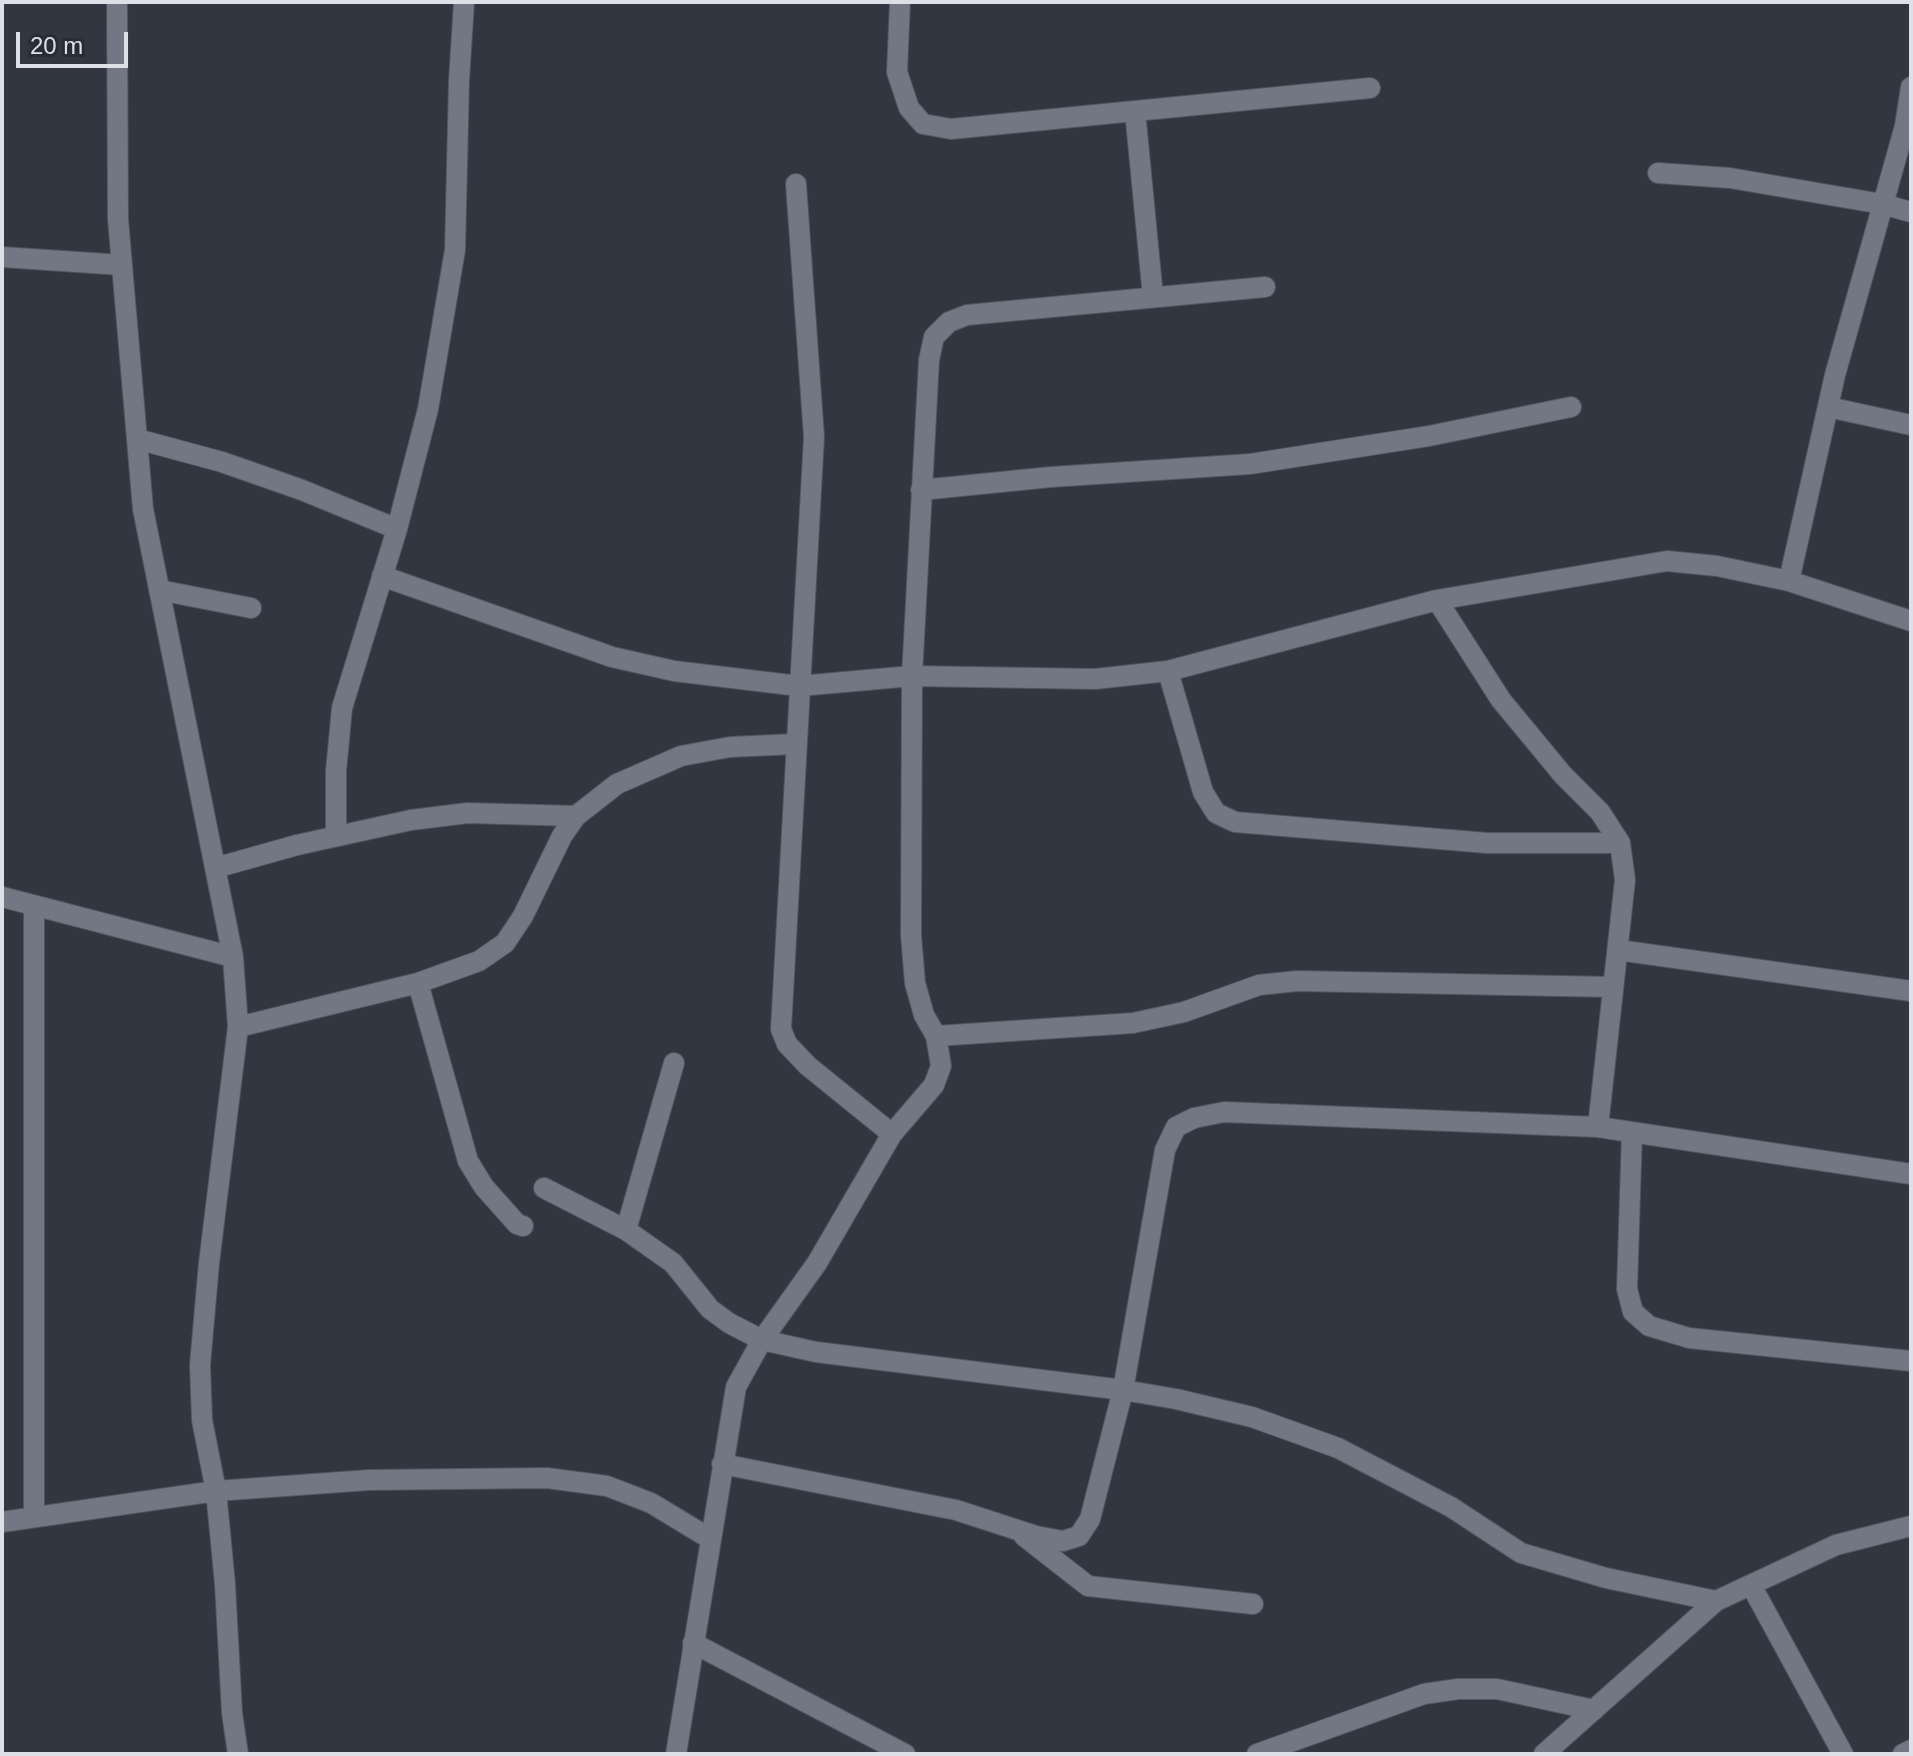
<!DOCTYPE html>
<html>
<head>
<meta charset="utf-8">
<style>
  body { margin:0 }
  #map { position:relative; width:1913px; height:1756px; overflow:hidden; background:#323640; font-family:Arial,sans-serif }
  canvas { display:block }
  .frame { position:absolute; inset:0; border:4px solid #dde0e6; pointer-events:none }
  .scale { position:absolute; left:16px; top:32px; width:112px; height:36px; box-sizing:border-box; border:4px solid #dde0e6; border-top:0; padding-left:10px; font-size:24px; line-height:28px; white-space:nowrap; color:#dde0e6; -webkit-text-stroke:6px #282c36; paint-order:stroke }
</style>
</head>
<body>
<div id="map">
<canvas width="1913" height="1756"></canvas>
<div class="frame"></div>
<div class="scale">20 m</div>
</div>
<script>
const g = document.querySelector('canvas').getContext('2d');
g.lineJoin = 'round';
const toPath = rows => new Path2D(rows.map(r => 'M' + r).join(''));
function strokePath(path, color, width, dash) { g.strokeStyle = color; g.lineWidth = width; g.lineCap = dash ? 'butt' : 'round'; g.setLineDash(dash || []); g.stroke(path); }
const minor = toPath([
  [117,2,118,219,143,509,233,957,238,1027,209,1263,200,1365,202,1420,216,1491,225,1584,232,1713,238,1754],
  [900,2,897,72,909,108,923,124,951,129,1370,88],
  [1135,111,1153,297],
  [1658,173,1730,178,1882,204,1911,212],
  [796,184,814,437,781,1029,787,1044,808,1066,892,1134],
  [2,257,122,265],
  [1828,407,1911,425],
  [137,439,222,462,302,490,397,529],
  [921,490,1051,477,1250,464,1429,436,1571,407],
  [382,576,612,657,674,671,799,686,912,676,1095,679,1168,671,1437,600,1667,561,1717,566,1789,581,1911,621],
  [1789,581,1835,375,1905,126,1911,87],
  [159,590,251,608],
  [1437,600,1501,700,1563,775,1600,812,1620,843,1625,880,1598,1127],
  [1168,671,1203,792,1216,813,1235,822,1487,843,1620,843],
  [336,836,336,771,342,708,397,529,428,409,455,250,459,81,464,2],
  [215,868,297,845,411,820,468,813,576,816],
  [2,897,233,957],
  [34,906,34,1517],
  [1618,950,1911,991],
  [418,983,468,1161,484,1187,517,1224,523,1226],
  [238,1027,418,983,479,961,505,943,523,916,562,836,576,816,617,784,681,756,730,747,795,744],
  [936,1036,1133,1023,1184,1012,1259,985,1297,981,1613,987],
  [1632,1132,1627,1289,1633,1312,1649,1326,1689,1338,1911,1361],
  [544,1188,626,1230,673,1263,710,1309,729,1323,762,1340,816,1352,1123,1390,1176,1399,1252,1417,1338,1448,1451,1507,1521,1553,1606,1578,1716,1601],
  [626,1230,674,1063],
  [722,1464,956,1510,1036,1536,1063,1541,1079,1536,1090,1519,1123,1390,1165,1150,1176,1127,1194,1118,1224,1112,1598,1127,1911,1174],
  [2,1522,216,1491,369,1480,547,1478,607,1486,651,1503,709,1538],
  [1024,1536,1088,1586,1253,1604],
  [1751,1585,1843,1754],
  [693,1643,905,1754],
  [676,1754,736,1387,762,1340,817,1263,892,1134,934,1085,941,1066,936,1036,924,1015,915,983,911,935,912,676,929,360,934,337,949,322,967,315,1265,287],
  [1257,1754,1424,1694,1458,1689,1497,1689,1594,1710],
  [1544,1754,1716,1601,1836,1545,1911,1526],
  [1903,1754,1911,1750]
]);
strokePath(minor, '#51545c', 22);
strokePath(minor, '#737783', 20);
</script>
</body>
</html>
